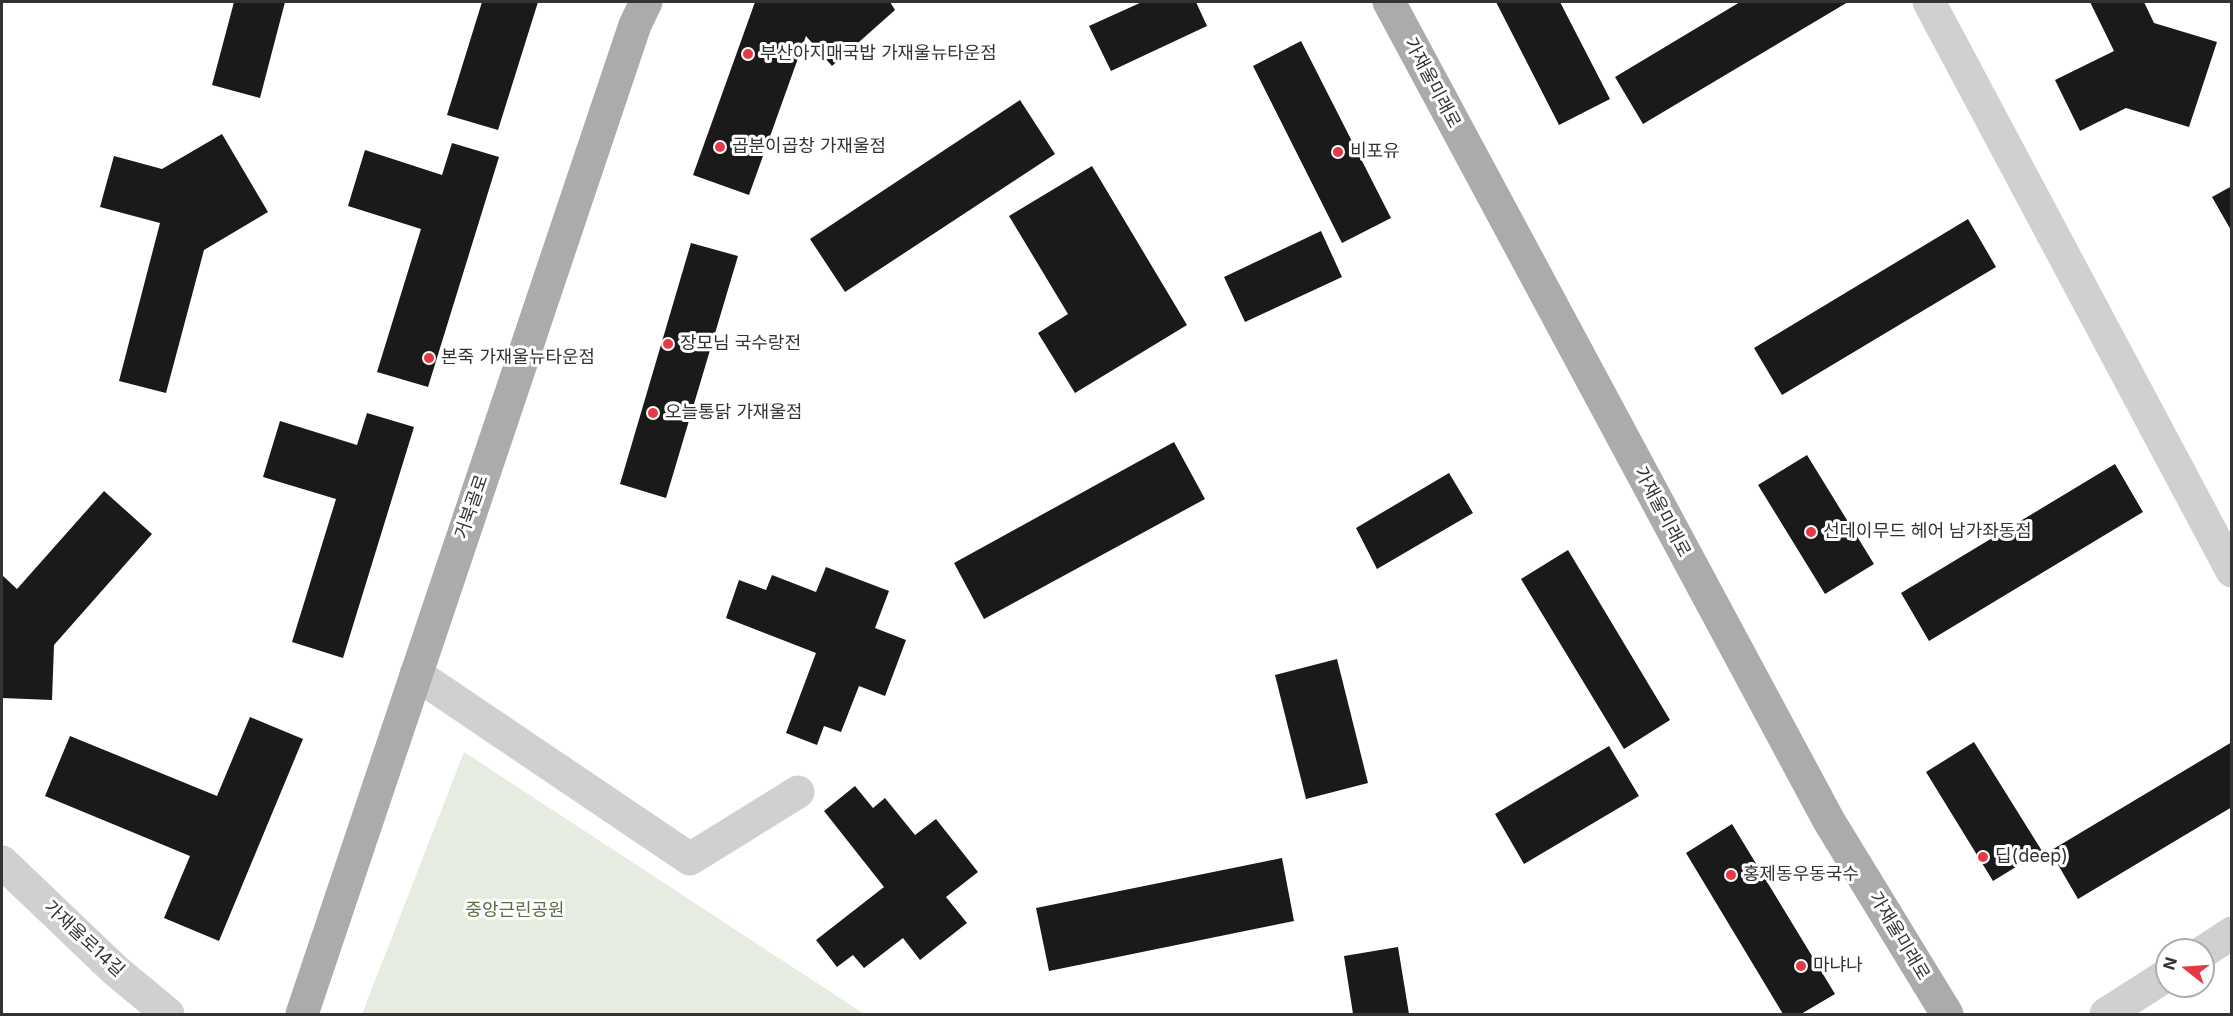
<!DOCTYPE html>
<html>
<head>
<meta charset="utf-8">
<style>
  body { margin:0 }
  #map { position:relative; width:2233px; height:1016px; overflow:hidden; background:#fff; font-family:Inter,sans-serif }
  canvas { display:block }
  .frame { position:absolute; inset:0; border:3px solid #333; pointer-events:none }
  .north { position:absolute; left:2155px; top:938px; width:60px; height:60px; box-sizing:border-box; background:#fff; border:2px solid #adadad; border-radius:50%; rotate:287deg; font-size:16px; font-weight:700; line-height:24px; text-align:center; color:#333 }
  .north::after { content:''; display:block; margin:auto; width:21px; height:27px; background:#e63946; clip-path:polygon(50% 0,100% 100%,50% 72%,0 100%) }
</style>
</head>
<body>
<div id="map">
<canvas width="2233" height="1016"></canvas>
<div class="frame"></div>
<div class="north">N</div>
</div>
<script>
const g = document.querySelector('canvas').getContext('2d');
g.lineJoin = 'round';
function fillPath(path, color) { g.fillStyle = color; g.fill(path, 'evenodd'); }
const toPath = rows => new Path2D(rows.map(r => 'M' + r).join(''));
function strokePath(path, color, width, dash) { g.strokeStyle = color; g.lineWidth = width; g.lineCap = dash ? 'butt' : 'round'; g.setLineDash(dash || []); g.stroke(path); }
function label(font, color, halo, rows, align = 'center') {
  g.font = font + ' Inter,"Noto Sans KR",sans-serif'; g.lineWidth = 6; g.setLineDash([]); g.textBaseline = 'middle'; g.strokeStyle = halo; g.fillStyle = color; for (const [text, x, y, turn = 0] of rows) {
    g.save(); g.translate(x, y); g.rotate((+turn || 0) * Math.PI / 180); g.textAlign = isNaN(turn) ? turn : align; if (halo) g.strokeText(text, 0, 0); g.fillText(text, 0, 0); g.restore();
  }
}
fillPath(toPath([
  [464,752,823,987,864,1014,362,1014]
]), '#e6ecdf');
fillPath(toPath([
  [234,2,285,2,260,98,212,85],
  [482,2,538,2,498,130,447,115],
  [755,2,890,2,895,10,832,66,806,36,749,195,693,175],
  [1142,2,1196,2,1207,26,1111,71,1089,26],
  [1496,2,1560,2,1610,99,1559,125],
  [1740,2,1848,2,1643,124,1615,77],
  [2090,2,2144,2,2154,23,2217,42,2189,127,2126,108,2080,131,2055,80,2114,51],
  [1301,41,1391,218,1342,243,1253,66],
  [1020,100,1055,154,845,292,810,239],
  [222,134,268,212,204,250,166,393,119,381,160,223,100,207,114,156,162,169],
  [452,143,499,157,428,387,377,372,421,229,348,206,365,150,442,175],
  [1092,166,1187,325,1075,393,1038,333,1068,314,1009,216],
  [2232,186,2232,232,2212,197],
  [1968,219,1996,267,1782,395,1754,348],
  [1321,231,1342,277,1245,322,1224,277],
  [691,243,738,256,666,498,620,484],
  [367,413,414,427,343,658,292,642,336,499,263,477,280,421,357,445],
  [1174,442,1205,499,984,619,954,563],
  [1807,455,1874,564,1825,594,1758,485],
  [2115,464,2143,512,1929,641,1901,593],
  [1449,473,1473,513,1377,569,1356,528],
  [104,491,152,534,54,645,52,700,2,698,2,575,17,589],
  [1568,550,1670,720,1624,749,1521,579],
  [826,567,889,591,875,628,906,640,885,696,859,686,841,732,824,726,817,745,786,733,816,653,726,618,739,580,766,590,772,575,816,592],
  [1337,659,1368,783,1306,799,1275,675],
  [250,717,303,739,219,941,164,918,190,856,45,796,70,736,217,796],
  [1974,742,2042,851,1993,881,1926,772],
  [2232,742,2232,807,2078,899,2050,851],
  [1609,746,1639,796,1524,864,1495,814],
  [855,786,873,808,885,798,915,835,936,819,978,872,946,897,967,923,920,960,903,938,864,968,853,955,837,967,816,940,884,887,824,811],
  [1732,824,1835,994,1801,1014,1783,1014,1686,853],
  [1282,858,1294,921,1049,971,1036,908],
  [1398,947,1409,1014,1353,1014,1344,956]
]), '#1a1a1a');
strokePath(toPath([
  [1929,2,2232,571],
  [416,674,690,859,798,792],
  [2,862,115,970,168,1014],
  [2203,952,2232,933],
  [2106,1014,2167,975]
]), '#d0d0d0', 33);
strokePath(toPath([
  [1389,2,1829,821,1947,1014],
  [302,1014,635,25,646,2]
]), '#ababab', 33);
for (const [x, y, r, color] of [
  [748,54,6,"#e63946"],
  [720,147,6,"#e63946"],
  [1338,152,6,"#e63946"],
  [668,344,6,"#e63946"],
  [429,358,6,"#e63946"],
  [653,413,6,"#e63946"],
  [1811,532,6,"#e63946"],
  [1983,857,6,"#e63946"],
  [1731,875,6,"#e63946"],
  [1801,966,6,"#e63946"]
]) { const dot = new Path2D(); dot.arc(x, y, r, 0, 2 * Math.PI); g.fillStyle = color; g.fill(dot); strokePath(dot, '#fff', 2); }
label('18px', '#333', '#fff', [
  ["부산아지매국밥 가재울뉴타운점",760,54],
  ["곱분이곱창 가재울점",732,147],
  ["비포유",1350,152],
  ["장모님 국수랑전",680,344],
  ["본죽 가재울뉴타운점",441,358],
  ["오늘통닭 가재울점",665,413],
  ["선데이무드 헤어 남가좌동점",1823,532],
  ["딥(deep)",1995,857],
  ["홍제동우동국수",1743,875],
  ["마냐나",1813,966]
], 'left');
label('18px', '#333', '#fff', [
  ["가재울미래로",1432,83,62],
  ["거북골로",472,507,-71],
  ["가재울미래로",1662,512,62],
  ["가재울미래로",1899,936,59],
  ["가재울로14길",84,939,43]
]);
label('18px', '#56703f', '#fff', [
  ["중앙근린공원",515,911]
]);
</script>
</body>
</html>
